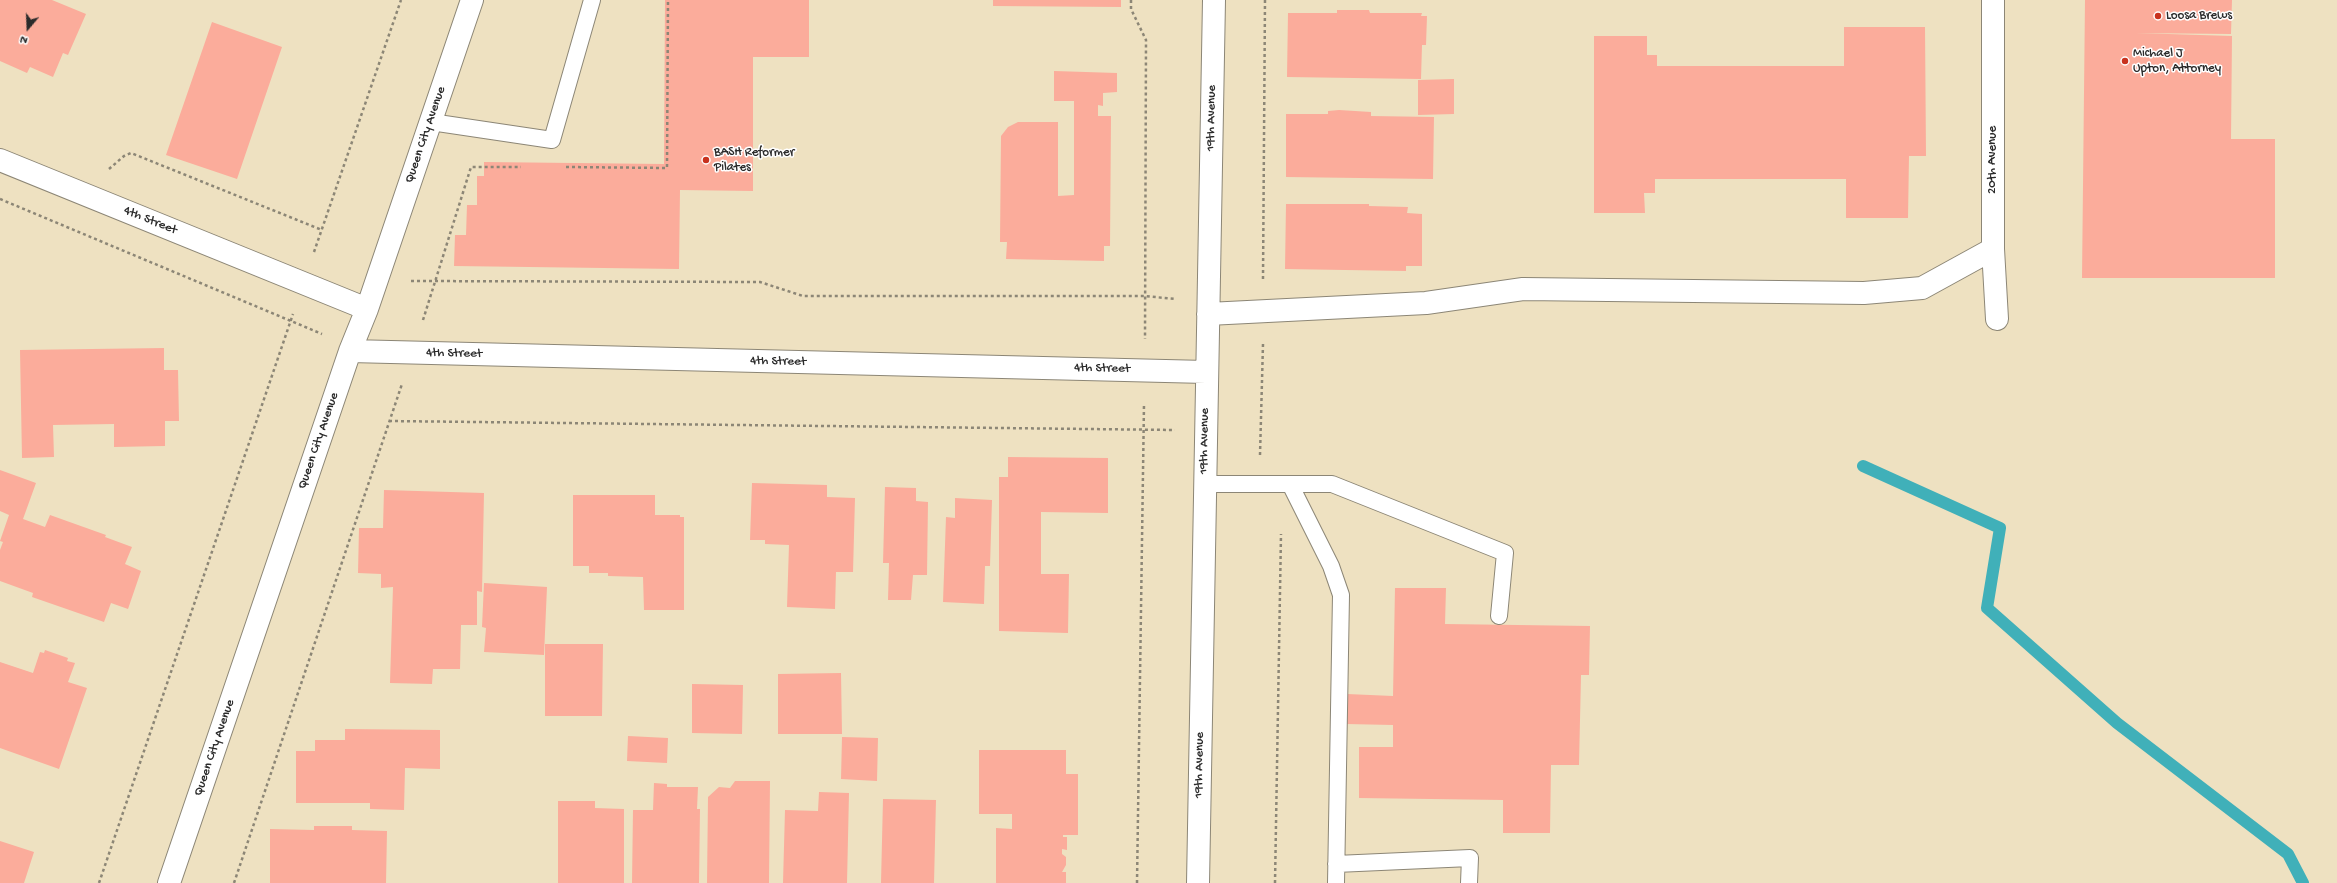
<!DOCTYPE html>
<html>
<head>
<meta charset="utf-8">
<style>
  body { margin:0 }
  #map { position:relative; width:2337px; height:883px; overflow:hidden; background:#eee1c1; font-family:"Gochi Hand",sans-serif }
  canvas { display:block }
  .north { position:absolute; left:8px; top:8px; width:40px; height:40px; -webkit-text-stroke:3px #fff; paint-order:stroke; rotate:199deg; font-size:11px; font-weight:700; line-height:16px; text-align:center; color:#2b2b2b }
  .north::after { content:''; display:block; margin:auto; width:14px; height:18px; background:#2b2b2b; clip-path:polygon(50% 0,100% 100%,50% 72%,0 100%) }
</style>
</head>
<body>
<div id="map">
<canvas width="2337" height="883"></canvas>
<div class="north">N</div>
</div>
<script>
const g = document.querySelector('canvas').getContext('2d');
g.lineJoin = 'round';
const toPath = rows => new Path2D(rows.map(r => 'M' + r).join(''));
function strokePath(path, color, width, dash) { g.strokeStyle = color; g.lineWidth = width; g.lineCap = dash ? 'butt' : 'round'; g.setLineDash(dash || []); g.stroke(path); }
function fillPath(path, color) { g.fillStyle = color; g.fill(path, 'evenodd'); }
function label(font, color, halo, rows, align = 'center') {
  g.font = font + ' "Gochi Hand",sans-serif'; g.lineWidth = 3; g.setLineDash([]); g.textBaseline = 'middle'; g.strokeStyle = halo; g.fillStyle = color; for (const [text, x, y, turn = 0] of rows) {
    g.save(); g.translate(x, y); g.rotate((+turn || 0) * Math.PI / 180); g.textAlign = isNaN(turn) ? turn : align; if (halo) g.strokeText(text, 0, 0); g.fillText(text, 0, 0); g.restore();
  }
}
strokePath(toPath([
  [1863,466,2000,528,1987,608,2117,723,2288,854,2303,883]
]), '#40b0b9', 12);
fillPath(toPath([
  [0,0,52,0,86,14,68,55,63,53,53,77,30,67,27,73,0,61],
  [665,0,809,0,809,57,753,57,753,191,680,190,679,269,454,266,455,235,466,235,467,205,477,205,477,176,484,176,484,162,664,164],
  [993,0,1121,0,1121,7,993,6],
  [2085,0,2232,0,2231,34,2136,33,2232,36,2231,139,2275,139,2275,278,2082,278],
  [1337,10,1369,10,1370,13,1422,13,1421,16,1427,16,1426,45,1422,45,1421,79,1287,77,1288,13,1337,13],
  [212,22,282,47,237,179,166,155],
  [1844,27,1925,27,1926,156,1909,156,1908,218,1846,218,1846,179,1655,179,1655,193,1644,193,1645,213,1594,213,1594,36,1647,36,1647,55,1657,55,1657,66,1844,66],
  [1054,71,1117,73,1117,92,1103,93,1103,106,1098,105,1098,116,1111,116,1110,246,1104,246,1104,261,1006,259,1007,242,1000,242,1001,136,1008,127,1018,122,1058,122,1058,196,1074,195,1074,101,1054,101],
  [1454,79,1454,114,1418,115,1418,80],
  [1339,110,1371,112,1371,116,1434,117,1433,179,1286,177,1286,114,1328,114,1328,111],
  [1286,204,1369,204,1369,206,1408,207,1407,213,1422,214,1422,266,1406,266,1406,271,1285,269],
  [164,348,164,370,178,370,179,421,165,421,165,446,114,447,114,424,53,425,54,457,22,458,20,350],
  [1008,457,1108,458,1108,513,1041,512,1041,574,1069,574,1068,633,999,631,999,477,1008,477],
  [0,470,36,483,23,519,45,527,50,515,106,535,105,537,132,547,125,564,141,571,128,609,111,603,104,622,32,597,33,593,0,581,0,550,3,542,0,541,9,515,0,511],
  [752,483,827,485,827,497,855,498,853,572,836,572,835,609,787,607,789,545,765,544,765,540,750,540],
  [885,487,916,488,916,501,928,502,927,575,913,575,911,600,888,600,889,563,883,563],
  [384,490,484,493,482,592,477,591,477,625,461,625,460,669,433,669,432,684,390,683,393,587,381,588,381,574,358,573,359,528,383,528],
  [573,495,655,495,655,515,680,515,680,517,684,517,684,610,644,610,643,577,608,576,608,573,589,573,589,566,573,566],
  [955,498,992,500,990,566,985,566,984,604,943,602,946,517,955,518],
  [484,583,547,587,544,655,484,652,486,628,482,627],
  [1395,588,1446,588,1445,624,1590,626,1589,675,1581,675,1579,765,1551,765,1550,833,1503,833,1503,800,1359,798,1359,747,1393,747,1393,725,1346,724,1347,694,1393,696],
  [545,644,603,644,602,716,545,716],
  [45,650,68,658,67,661,75,663,68,682,87,688,59,769,0,748,0,662,33,673,40,652,44,653],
  [841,673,842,734,778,734,778,674],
  [692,684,743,685,742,734,692,733],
  [345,729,440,730,440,769,405,768,404,810,370,809,370,803,296,803,296,751,315,751,315,740,345,740],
  [628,736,668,738,667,763,627,761],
  [842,737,878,738,877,781,841,779],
  [979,750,1066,750,1066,774,1078,774,1078,835,1063,835,1063,837,1067,837,1067,850,1062,849,1062,854,1066,857,1066,865,1062,872,1066,872,1066,883,996,883,996,828,1012,829,1012,814,979,814],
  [735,781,770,781,769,883,707,883,708,797,719,787,730,788],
  [654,783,667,784,667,787,698,787,697,809,700,809,699,883,632,883,633,810,653,810],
  [819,792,849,793,847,883,783,883,785,810,818,811],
  [883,799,936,800,934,883,881,883],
  [558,801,595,801,595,808,624,809,624,883,558,883],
  [314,826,352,826,352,830,387,831,386,883,270,883,270,829,314,830],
  [0,841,34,852,24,883,0,883]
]), '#fbac9b');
const lane = toPath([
  [431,122,552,140,592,0],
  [1205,484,1332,484,1505,553,1499,616],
  [1291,486,1331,566,1341,595,1336,883],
  [1336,864,1470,858,1469,883]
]);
const street = toPath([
  [1993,0,1993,249,1997,319],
  [0,160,367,309],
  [1208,314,1426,303,1523,289,1864,293,1922,288,1993,249],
  [350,351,1206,372],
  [169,883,350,351,367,309,472,0],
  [1198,883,1214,0]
]);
strokePath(lane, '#8c8676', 18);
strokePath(street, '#8c8676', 24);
strokePath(toPath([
  [1131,0,1131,9,1146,40,1145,339],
  [566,167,667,168,668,0],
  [109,169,124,156,131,153,322,230],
  [0,199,322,334],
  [314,252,401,0],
  [1263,279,1265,0],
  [411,281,760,282,803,296,1145,296,1175,299],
  [423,320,471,167,521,167],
  [389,421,1175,430],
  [1260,455,1263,344],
  [99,883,293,314],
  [234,883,402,384],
  [1137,883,1144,404],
  [1275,883,1281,534]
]), '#8c8676', 2.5, [3, 3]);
strokePath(lane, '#fff', 16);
strokePath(street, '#fff', 22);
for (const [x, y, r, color] of [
  [2158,16,4,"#c8321e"],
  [2125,61,4,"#c8321e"],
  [706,160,4,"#c8321e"]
]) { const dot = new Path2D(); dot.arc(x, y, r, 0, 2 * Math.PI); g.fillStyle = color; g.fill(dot); strokePath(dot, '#fff', 1.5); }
label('13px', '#2b2b2b', '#fff', [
  ["Loosa Brews",2166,16],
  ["Michael J",2133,54],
  ["Upton, Attorney",2133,69],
  ["BASH Reformer",714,153],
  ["Pilates",714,168]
], 'left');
label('13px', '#2b2b2b', '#fff', [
  ["19th Avenue",1212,118,-89],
  ["Queen City Avenue",426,135,-71],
  ["20th Avenue",1993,160,-90],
  ["4th Street",150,221,22],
  ["4th Street",454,354,1],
  ["4th Street",778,362,1],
  ["4th Street",1102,369,1],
  ["Queen City Avenue",319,441,-71],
  ["19th Avenue",1205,441,-89],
  ["Queen City Avenue",215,748,-71],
  ["19th Avenue",1200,765,-89]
]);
</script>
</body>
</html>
